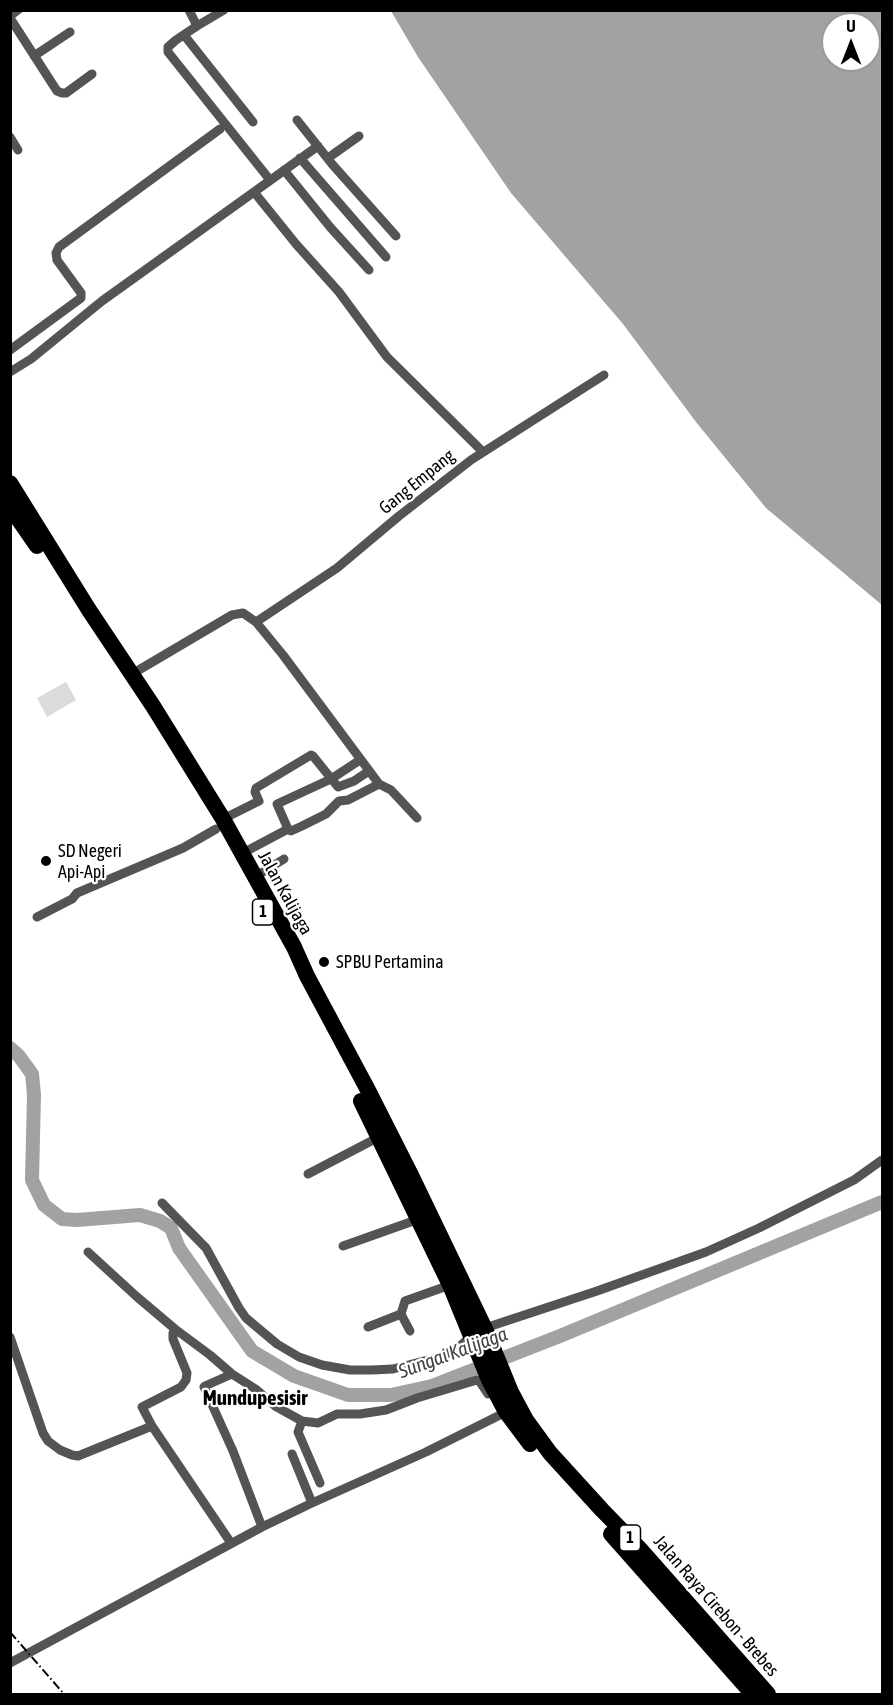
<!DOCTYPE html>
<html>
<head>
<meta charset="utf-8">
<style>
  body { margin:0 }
  #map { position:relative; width:893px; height:1705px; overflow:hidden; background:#fff; font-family:"Asap Condensed",sans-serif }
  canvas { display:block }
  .frame { position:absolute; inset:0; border:12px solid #000; pointer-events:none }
  .north { position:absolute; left:821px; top:12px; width:60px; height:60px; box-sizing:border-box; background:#fff; border:2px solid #999; border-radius:50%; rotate:0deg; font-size:16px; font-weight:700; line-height:24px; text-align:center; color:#000 }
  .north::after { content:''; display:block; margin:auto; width:21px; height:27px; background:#000; clip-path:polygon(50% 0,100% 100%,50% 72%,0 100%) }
</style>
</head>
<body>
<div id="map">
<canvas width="893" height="1705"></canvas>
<div class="frame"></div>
<div class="north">U</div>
</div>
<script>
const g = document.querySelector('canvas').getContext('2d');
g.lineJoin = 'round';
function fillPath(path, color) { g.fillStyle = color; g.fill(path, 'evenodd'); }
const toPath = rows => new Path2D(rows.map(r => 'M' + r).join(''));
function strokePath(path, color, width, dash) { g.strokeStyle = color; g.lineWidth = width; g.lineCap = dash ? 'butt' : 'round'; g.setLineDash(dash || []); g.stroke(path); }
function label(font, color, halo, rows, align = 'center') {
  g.font = font + ' "Asap Condensed",sans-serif'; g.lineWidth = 4.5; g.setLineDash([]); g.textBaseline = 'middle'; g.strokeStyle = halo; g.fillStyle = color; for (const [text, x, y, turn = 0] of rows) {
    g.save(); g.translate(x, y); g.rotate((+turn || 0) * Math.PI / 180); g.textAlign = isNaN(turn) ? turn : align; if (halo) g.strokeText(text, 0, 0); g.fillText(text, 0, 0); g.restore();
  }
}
fillPath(toPath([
  [66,682,76,700,47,717,37,698]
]), '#dbdbdb');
fillPath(toPath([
  [391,11,882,11,882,605,766,508,696,422,623,324,511,193,418,57],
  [833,24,869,24,869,60,833,60]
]), '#a2a2a2');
strokePath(toPath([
  [10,1048,19,1056,32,1074,34,1095,32,1180,44,1205,62,1219,77,1220,140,1215,160,1221,171,1228,179,1248,252,1351,294,1376,348,1395,391,1395,432,1386,560,1336,882,1202]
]), '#a2a2a2', 14);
strokePath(toPath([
  [189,10,197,26,176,40,168,47,168,52,270,180],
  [10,16,18,10],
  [10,18,57,91,62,93,66,93,92,74],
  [197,26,224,10],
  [184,35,253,122],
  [34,56,70,32],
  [297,120,332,164,396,236],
  [10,137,18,150],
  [318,146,254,192,296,244,339,292,387,357,483,452],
  [300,158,386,257],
  [328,158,359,136],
  [284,170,330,227,369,270],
  [10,350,81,298,81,293,57,260,56,253,59,247,220,129],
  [10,372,31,359,102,301,254,192],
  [256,622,337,568,399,516,471,460,604,375],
  [132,674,232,615,243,613,256,622,283,655,379,784,391,790,417,818],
  [223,819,259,801,255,792,256,788,311,755,313,756,338,787,354,781,369,771],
  [288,829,277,804,331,779,360,760],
  [241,854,288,829,291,831,302,826,326,814,339,801,348,800,379,784],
  [255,877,284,859],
  [37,917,72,899,77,893,183,848,216,829],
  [308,1174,379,1137],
  [162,1203,206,1248,239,1308,246,1318,277,1344,299,1357,322,1365,350,1370,372,1370,393,1369,443,1356,460,1346,471,1336],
  [343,1246,419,1219],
  [88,1252,136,1296,175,1329],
  [368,1327,401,1314],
  [485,1328,597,1291,706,1252,759,1228,854,1180,882,1160],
  [410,1331,401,1314,405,1301,450,1285],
  [10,1337,43,1433,48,1441,60,1450,72,1455,78,1456,152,1426],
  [232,1374,205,1386,204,1387,233,1451,262,1527],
  [302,1421,298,1432,320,1483],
  [292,1454,312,1503],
  [231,1543,152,1426,142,1407,181,1387,186,1380,187,1373,173,1339,173,1333,175,1329,210,1355,232,1374,257,1390,275,1406,302,1421,318,1423,337,1414,360,1414,386,1410,417,1398,477,1380,480,1382,488,1394,495,1392],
  [10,1663,262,1527,312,1503,426,1452,506,1412]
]), '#545454', 9);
strokePath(toPath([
  [10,483,89,610,153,706,223,819,294,947,307,976,369,1092,411,1175,486,1331,511,1392,526,1420,550,1453,602,1510,640,1549,768,1694],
  [10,507,37,546],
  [361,1101,450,1285,489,1380,506,1412,530,1444],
  [611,1534,749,1690]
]), '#000', 16);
strokePath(toPath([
  [10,1632,64,1694]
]), '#000', 2, [9, 3, 1.5, 3]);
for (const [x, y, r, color] of [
  [46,861,6,"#000"],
  [324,962,6,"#000"]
]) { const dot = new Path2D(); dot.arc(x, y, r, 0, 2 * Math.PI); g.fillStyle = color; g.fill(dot); strokePath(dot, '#fff', 2); }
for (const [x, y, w] of [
  [263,912,21],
  [630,1538,21]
]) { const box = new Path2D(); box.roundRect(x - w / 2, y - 13, w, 26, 4.5); g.fillStyle = '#fff'; g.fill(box); strokePath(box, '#000', 1.5); }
label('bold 16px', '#000', null, [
  ["1",263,912],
  ["1",630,1538]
]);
label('18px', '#000', '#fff', [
  ["Gang Empang",417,482,-39],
  ["Jalan Kalijaga",285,893,61],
  ["Jalan Raya Cirebon - Brebes",716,1606,49]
]);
label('18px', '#000', '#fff', [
  ["SD Negeri",58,851],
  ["Api-Api",58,872],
  ["SPBU Pertamina",336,962]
], 'left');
label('italic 20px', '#434343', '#fff', [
  ["Sungai Kalijaga",453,1353,-20]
]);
label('bold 21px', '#000', '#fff', [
  ["Mundupesisir",255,1398]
]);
</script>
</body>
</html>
